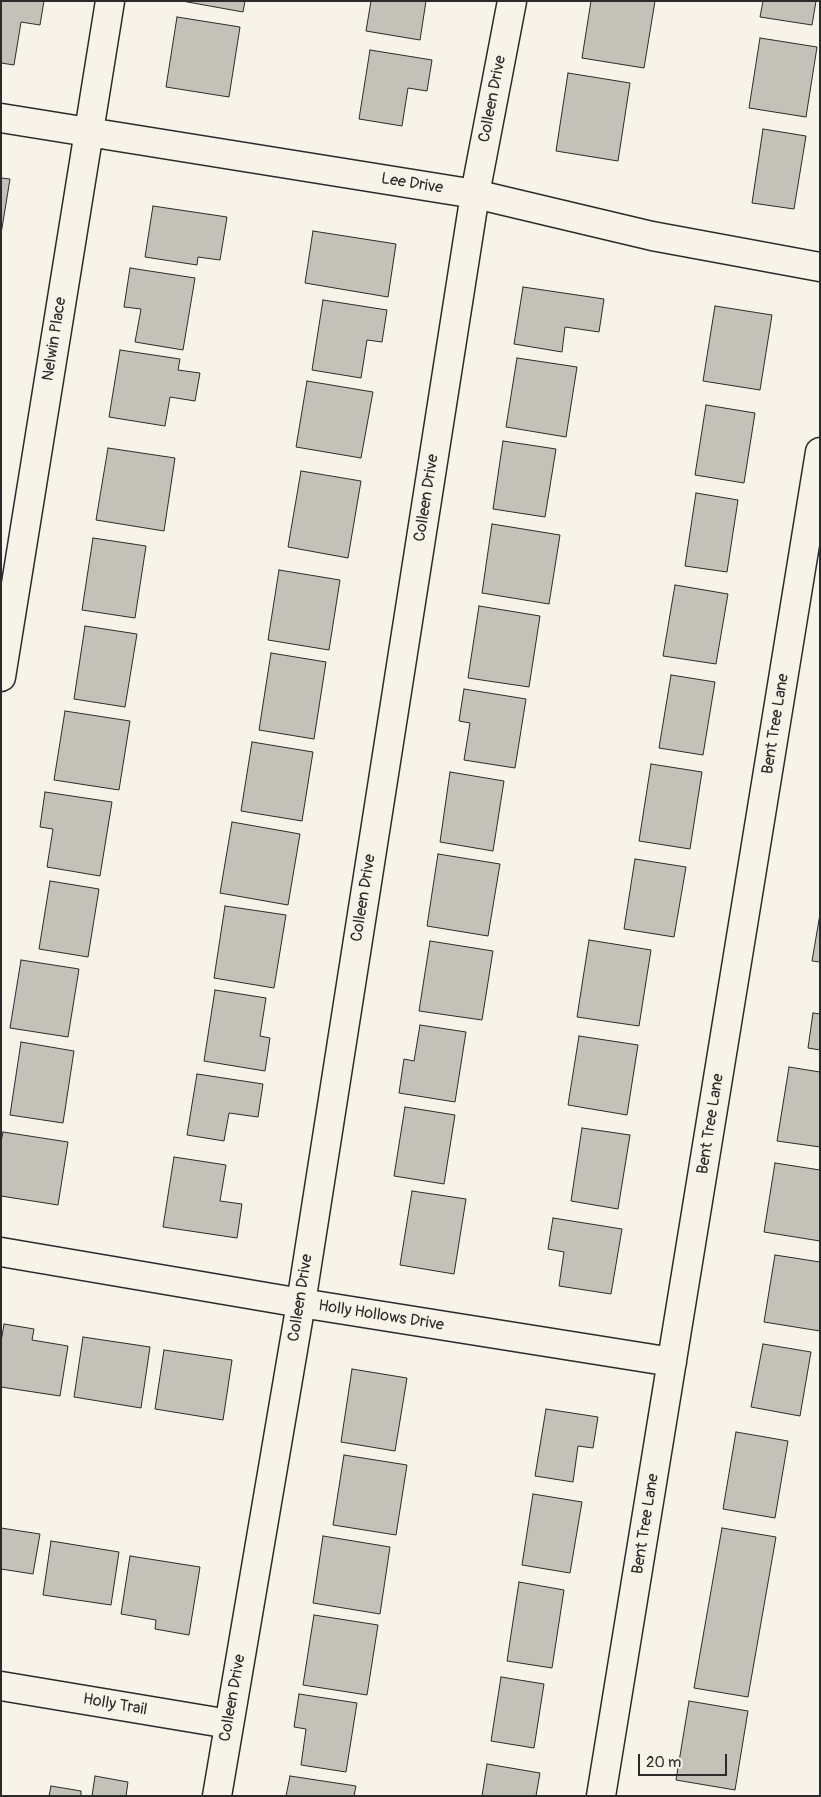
<!DOCTYPE html>
<html>
<head>
<meta charset="utf-8">
<style>
  body { margin:0 }
  #map { position:relative; width:821px; height:1797px; overflow:hidden; background:#f7f3e8; font-family:Pangolin,sans-serif }
  canvas { display:block }
  .frame { position:absolute; inset:0; border:2px solid #2b2b2b; pointer-events:none }
  .scale { position:absolute; left:638px; top:1754px; width:89px; height:22px; box-sizing:border-box; border:2px solid #2b2b2b; border-top:0; padding-left:6px; font-size:15px; line-height:18px; white-space:nowrap; color:#2b2b2b; -webkit-text-stroke:4px #f7f3e8; paint-order:stroke }
</style>
</head>
<body>
<div id="map">
<canvas width="821" height="1797"></canvas>
<div class="frame"></div>
<div class="scale">20 m</div>
</div>
<script>
const g = document.querySelector('canvas').getContext('2d');
g.lineJoin = 'round';
function fillPath(path, color) { g.fillStyle = color; g.fill(path, 'evenodd'); }
const toPath = rows => new Path2D(rows.map(r => 'M' + r).join(''));
function strokePath(path, color, width, dash) { g.strokeStyle = color; g.lineWidth = width; g.lineCap = dash ? 'butt' : 'round'; g.setLineDash(dash || []); g.stroke(path); }
function label(font, color, halo, rows, align = 'center') {
  g.font = font + ' Pangolin,sans-serif'; g.lineWidth = 4; g.setLineDash([]); g.textBaseline = 'middle'; g.strokeStyle = halo; g.fillStyle = color; for (const [text, x, y, turn = 0] of rows) {
    g.save(); g.translate(x, y); g.rotate((+turn || 0) * Math.PI / 180); g.textAlign = isNaN(turn) ? turn : align; if (halo) g.strokeText(text, 0, 0); g.fillText(text, 0, 0); g.restore();
  }
}
const building = toPath([
  [1,1,44,1,40,25,21,22,14,65,1,63,1,1],
  [182,1,245,1,243,12,182,1],
  [371,1,426,1,420,40,366,31,371,1],
  [591,1,655,1,644,68,582,58,591,1],
  [763,1,816,1,812,25,760,17,763,1],
  [177,17,240,27,229,97,166,87,177,17],
  [760,38,817,47,806,117,749,108,760,38],
  [370,50,432,60,427,91,408,88,402,126,359,119,370,50],
  [568,73,630,83,618,161,556,151,568,73],
  [763,129,806,136,794,209,752,203,763,129],
  [1,178,10,179,1,234,1,178],
  [153,206,227,217,220,260,198,257,197,265,145,257,153,206],
  [313,231,396,244,388,297,305,283,313,231],
  [130,268,195,278,183,350,135,342,141,309,124,307,130,268],
  [523,287,604,299,599,332,565,327,562,352,514,344,523,287],
  [323,300,387,310,382,342,367,340,361,378,312,370,323,300],
  [715,306,772,315,760,390,703,381,715,306],
  [120,350,180,359,178,370,200,373,195,401,170,397,165,426,109,417,120,350],
  [517,358,577,367,566,437,506,427,517,358],
  [307,381,373,392,361,458,296,447,307,381],
  [706,405,755,413,744,483,695,475,706,405],
  [503,441,556,449,545,517,493,509,503,441],
  [108,448,175,458,164,531,96,520,108,448],
  [301,471,361,481,348,558,288,547,301,471],
  [696,493,738,500,727,572,685,566,696,493],
  [492,524,560,535,549,604,482,593,492,524],
  [93,538,146,546,135,618,82,610,93,538],
  [279,570,340,580,329,650,268,640,279,570],
  [675,585,728,594,716,664,663,656,675,585],
  [479,606,540,616,529,687,468,678,479,606],
  [85,626,137,634,125,707,74,699,85,626],
  [271,653,326,662,314,739,259,730,271,653],
  [671,675,715,682,703,755,659,748,671,675],
  [464,689,526,699,515,768,464,760,470,723,459,721,464,689],
  [65,711,130,721,119,790,54,780,65,711],
  [252,742,313,752,302,821,241,811,252,742],
  [651,764,702,772,690,849,639,841,651,764],
  [450,772,504,781,493,851,440,842,450,772],
  [45,792,112,802,100,876,47,867,53,829,40,827,45,792],
  [232,822,300,834,288,905,220,893,232,822],
  [438,854,500,864,488,936,427,926,438,854],
  [635,859,686,867,674,937,624,929,635,859],
  [50,881,99,889,88,957,39,949,50,881],
  [225,906,286,915,274,988,214,978,225,906],
  [820,914,820,962,812,961,820,914],
  [589,940,651,950,639,1026,577,1017,589,940],
  [430,941,493,951,482,1020,419,1011,430,941],
  [21,960,79,969,68,1037,10,1028,21,960],
  [215,990,266,998,260,1036,270,1038,265,1071,204,1061,215,990],
  [813,1013,820,1014,820,1050,808,1048,813,1013],
  [420,1025,466,1032,455,1102,399,1093,404,1059,414,1061,420,1025],
  [579,1036,638,1045,627,1115,568,1105,579,1036],
  [21,1042,74,1051,63,1123,10,1115,21,1042],
  [789,1067,820,1072,820,1147,777,1141,789,1067],
  [197,1074,263,1084,258,1117,229,1113,224,1141,187,1135,197,1074],
  [405,1107,455,1115,444,1184,394,1176,405,1107],
  [582,1128,630,1135,618,1209,571,1201,582,1128],
  [3,1132,68,1142,58,1205,1,1196,1,1142,3,1132],
  [174,1157,226,1165,220,1201,242,1204,237,1238,163,1227,174,1157],
  [775,1163,820,1170,820,1241,764,1232,775,1163],
  [412,1191,466,1199,454,1274,400,1265,412,1191],
  [553,1218,622,1229,611,1294,559,1286,564,1252,548,1249,553,1218],
  [775,1255,820,1262,820,1331,764,1322,775,1255],
  [4,1324,34,1329,32,1340,68,1346,60,1396,1,1387,1,1342,4,1324],
  [83,1337,150,1347,141,1408,74,1397,83,1337],
  [763,1344,811,1352,800,1416,751,1407,763,1344],
  [164,1350,232,1360,223,1420,155,1409,164,1350],
  [352,1369,407,1378,395,1451,341,1442,352,1369],
  [546,1409,598,1417,593,1448,578,1446,573,1482,535,1476,546,1409],
  [736,1432,788,1441,775,1518,723,1509,736,1432],
  [344,1455,407,1465,396,1535,333,1525,344,1455],
  [533,1494,582,1502,570,1573,522,1565,533,1494],
  [1,1528,40,1534,33,1574,1,1569,1,1528],
  [722,1528,776,1537,748,1697,694,1688,722,1528],
  [323,1536,390,1547,380,1614,313,1603,323,1536],
  [51,1541,119,1552,111,1605,43,1595,51,1541],
  [130,1556,200,1567,189,1635,155,1629,156,1620,121,1614,130,1556],
  [519,1582,564,1590,552,1668,507,1661,519,1582],
  [314,1615,378,1625,367,1695,303,1685,314,1615],
  [501,1677,544,1684,534,1748,491,1741,501,1677],
  [299,1694,357,1703,346,1772,301,1765,306,1729,294,1727,299,1694],
  [689,1701,748,1711,735,1790,676,1780,689,1701],
  [487,1764,540,1773,536,1796,482,1796,487,1764],
  [95,1776,128,1782,126,1796,92,1796,95,1776],
  [290,1776,356,1786,354,1796,286,1796,290,1776],
  [51,1786,81,1791,81,1796,49,1796,51,1786]
]);
fillPath(building, '#c4c1b9');
strokePath(building, '#2b2b2b', 1);
const minor = toPath([
  [1,118,475,194,652,236,820,267],
  [1,677,110,1],
  [1,1252,301,1303,672,1362],
  [1,1686,229,1724],
  [217,1796,301,1303,475,194,512,1],
  [601,1796,820,452]
]);
strokePath(minor, '#2b2b2b', 31);
strokePath(minor, '#f7f3e8', 28);
label('16px', '#2b2b2b', '#f7f3e8', [
  ["Colleen Drive",493,99,-79],
  ["Lee Drive",412,184,9],
  ["Nelwin Place",55,339,-81],
  ["Colleen Drive",427,498,-81],
  ["Bent Tree Lane",776,724,-81],
  ["Colleen Drive",364,898,-81],
  ["Bent Tree Lane",711,1124,-81],
  ["Colleen Drive",301,1298,-81],
  ["Holly Hollows Drive",381,1316,9],
  ["Bent Tree Lane",646,1524,-81],
  ["Colleen Drive",233,1698,-80],
  ["Holly Trail",115,1705,10]
]);
</script>
</body>
</html>
